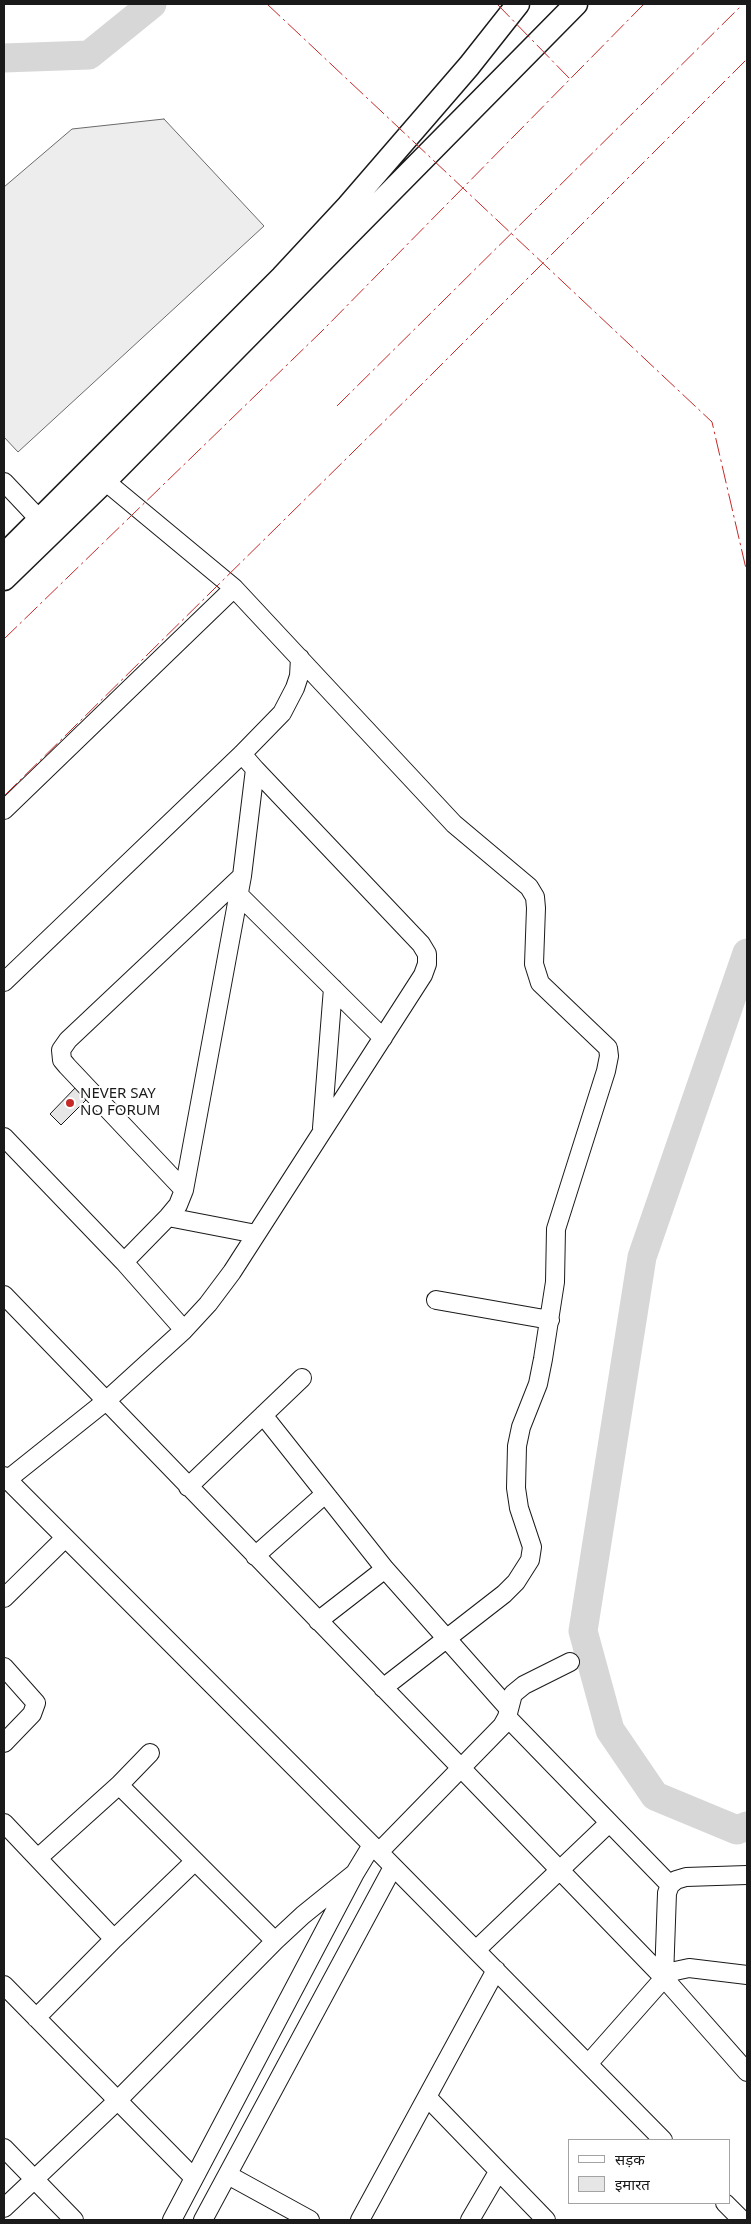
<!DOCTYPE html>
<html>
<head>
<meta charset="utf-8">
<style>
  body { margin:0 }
  #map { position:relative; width:751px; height:2224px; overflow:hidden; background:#fff; font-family:"Noto Sans","Noto Sans Devanagari",sans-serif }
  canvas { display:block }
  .frame { position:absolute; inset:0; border:5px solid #1a1a1a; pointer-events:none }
  .legend { position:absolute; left:568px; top:2139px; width:162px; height:65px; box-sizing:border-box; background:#fff; border:1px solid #a3a3a3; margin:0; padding:6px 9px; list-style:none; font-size:15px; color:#1a1a1a }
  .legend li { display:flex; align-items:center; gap:10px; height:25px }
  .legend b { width:25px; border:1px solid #a3a3a3 }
</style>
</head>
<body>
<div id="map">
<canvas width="751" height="2224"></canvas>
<div class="frame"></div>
<ul class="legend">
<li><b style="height:6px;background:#fff"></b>सड़क</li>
<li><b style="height:14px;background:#e6e6e6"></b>इमारत</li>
</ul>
</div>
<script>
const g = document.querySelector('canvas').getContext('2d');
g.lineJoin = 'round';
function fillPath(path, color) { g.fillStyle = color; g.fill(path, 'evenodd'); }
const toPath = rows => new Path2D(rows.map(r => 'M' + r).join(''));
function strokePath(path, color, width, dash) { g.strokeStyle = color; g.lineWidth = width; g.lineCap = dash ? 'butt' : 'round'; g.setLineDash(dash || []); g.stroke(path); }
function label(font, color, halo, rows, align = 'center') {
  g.font = font + ' "Noto Sans",sans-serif'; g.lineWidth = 4; g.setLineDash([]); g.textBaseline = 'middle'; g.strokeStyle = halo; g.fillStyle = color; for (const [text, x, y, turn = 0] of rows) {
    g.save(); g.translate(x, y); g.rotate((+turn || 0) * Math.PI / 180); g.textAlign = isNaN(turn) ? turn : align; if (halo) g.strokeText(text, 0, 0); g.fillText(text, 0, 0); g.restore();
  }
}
const built = toPath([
  [164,119,264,226,18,452,4,437,4,187,72,129,164,119]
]);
fillPath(built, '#ededed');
strokePath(built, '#6a6a6a', 1);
strokePath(toPath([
  [4,58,89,55,152,4],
  [747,953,642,1257,583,1631,610,1730,655,1796,737,1830,747,1826]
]), '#d7d7d7', 29);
const building = toPath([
  [77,1086,88,1098,61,1125,50,1114,77,1086]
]);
fillPath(building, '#e6e6e6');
strokePath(building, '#1a1a1a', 1);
const minor = toPath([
  [105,481,234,588,454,824,529,887,535,897,536,908,534,964,540,983,608,1048,609,1056,606,1071,556,1229,555,1282,543,1359,538,1384,521,1427,517,1446,516,1488,519,1508,532,1547,530,1560,516,1582,504,1594,383,1688],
  [4,482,40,520],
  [4,810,234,588],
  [238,894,383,1038],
  [4,982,242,754,282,713,295,688,299,676,300,658],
  [322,1128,333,988],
  [4,1137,124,1262,184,1330],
  [184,1190,67,1066,62,1060,61,1050,68,1040,242,876],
  [168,1217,256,1234],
  [124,1262,168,1217,178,1205,184,1190,242,876,255,769,242,754],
  [4,1295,664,1978,747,2072],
  [436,1300,550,1320],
  [263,1415,385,1569,509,1709],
  [4,1476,372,1845,663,2140],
  [7,1480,106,1401,184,1330,208,1304,232,1272,423,975,427,964,427,954,421,944,255,769],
  [188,1487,302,1378],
  [255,1556,325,1494],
  [4,1598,64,1539],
  [318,1621,385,1569],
  [4,1667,36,1703,32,1714,4,1743],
  [507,1717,670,1885],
  [119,1785,275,1941],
  [4,1823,114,1939],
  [379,1852,502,1726,507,1717,513,1694,524,1685,570,1662],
  [38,1858,119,1785,150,1753],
  [476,1950,609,1823],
  [664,1978,667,1893,670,1885,676,1880,686,1877,747,1875],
  [4,1985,194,2178],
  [36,2018,114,1939,195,1861],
  [588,2064,664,1978,675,1971,689,1968,747,1975],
  [427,2097,546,2220],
  [4,2148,74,2220],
  [228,2175,310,2220],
  [725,2203,742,2220],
  [4,2208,117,2101,275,1941,303,1915,355,1873],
  [172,2220,355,1873,372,1845],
  [203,2220,393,1867],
  [360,2220,496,1970],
  [470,2220,498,2172]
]);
const major = toPath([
  [4,555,282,277,348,206,469,66,518,4],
  [4,579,105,481,576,4]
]);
strokePath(minor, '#1a1a1a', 20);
strokePath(major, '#1a1a1a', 25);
strokePath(minor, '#fff', 18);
strokePath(major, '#fff', 22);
strokePath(toPath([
  [267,4,712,422,747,573],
  [497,4,570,79],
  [337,406,743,4],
  [4,639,322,331,644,4],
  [4,796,422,384,747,59]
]), '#c62828', 1, [18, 4, 2.5, 4]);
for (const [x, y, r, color] of [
  [70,1103,5,"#c62828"]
]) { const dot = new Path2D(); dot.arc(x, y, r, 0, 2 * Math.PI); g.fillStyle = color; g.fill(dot); strokePath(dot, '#fff', 2); }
label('15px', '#1a1a1a', '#fff', [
  ["NEVER SAY",80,1094],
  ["NO FORUM",80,1111]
], 'left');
</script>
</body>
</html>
